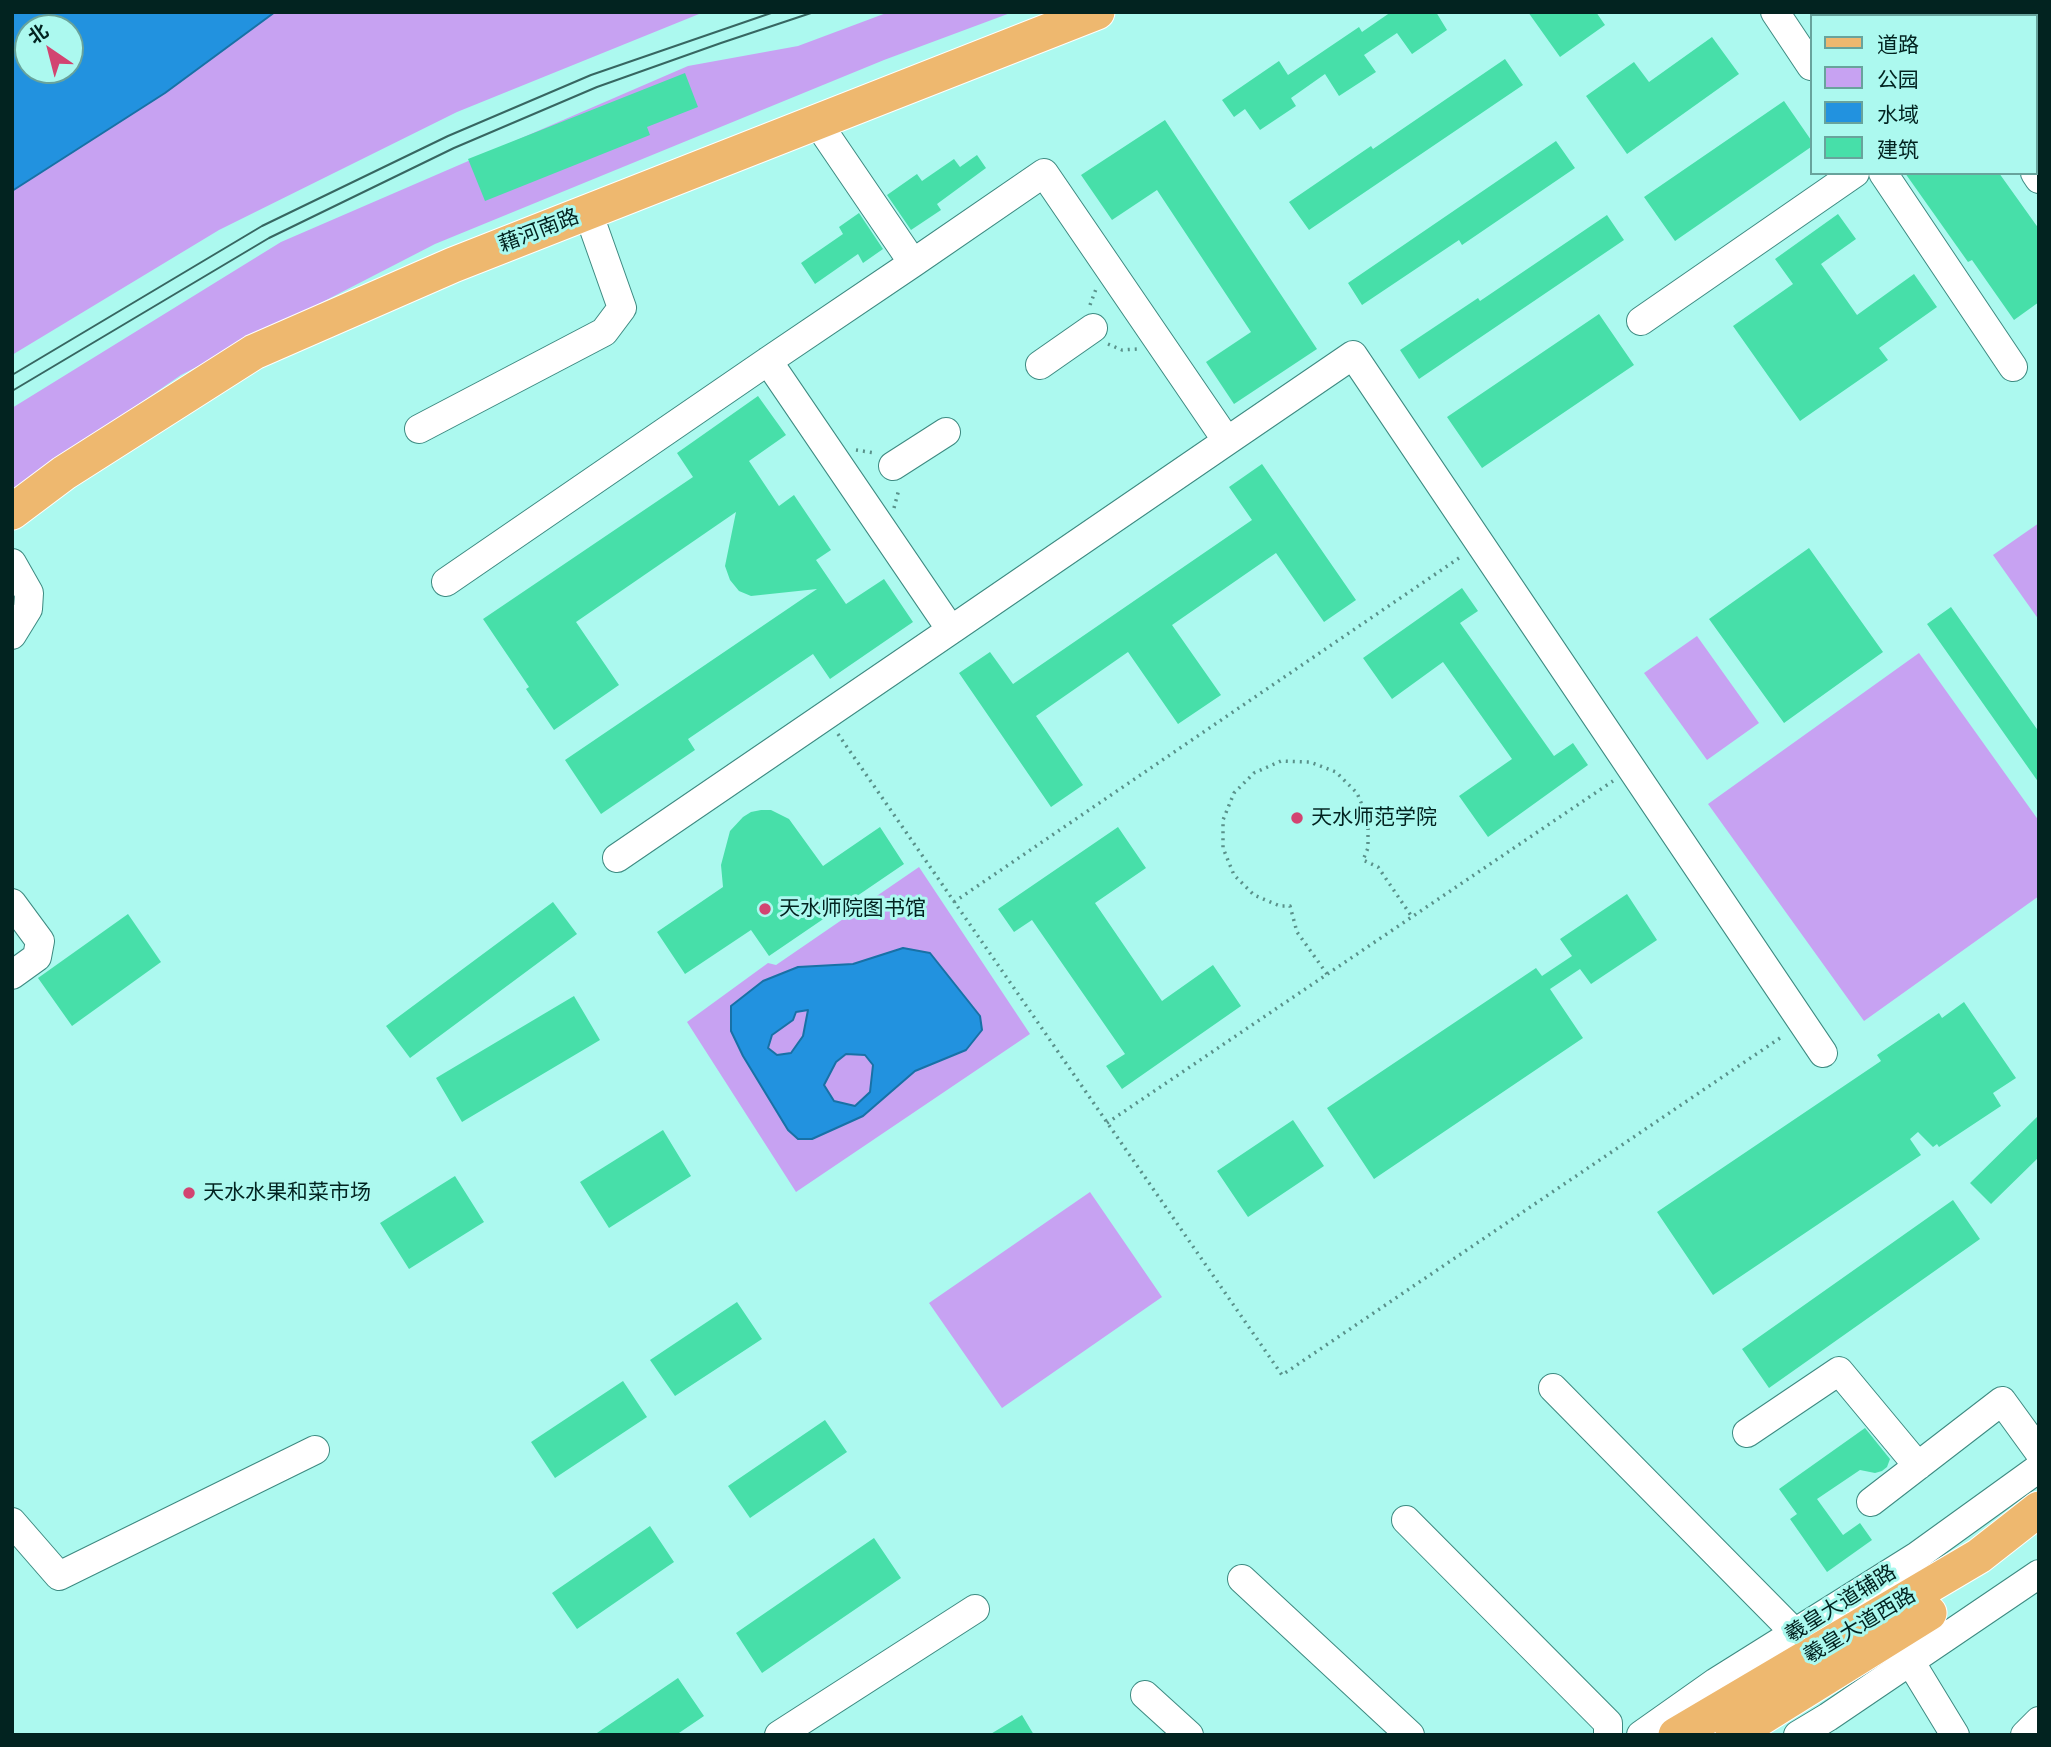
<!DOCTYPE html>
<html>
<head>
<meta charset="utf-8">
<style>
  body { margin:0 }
  #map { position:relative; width:2051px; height:1747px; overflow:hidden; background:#acf9ef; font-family:Lora,"Noto Sans SC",serif }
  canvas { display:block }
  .frame { position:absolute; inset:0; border:14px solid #022320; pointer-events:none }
  .legend { position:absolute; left:1810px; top:14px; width:228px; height:161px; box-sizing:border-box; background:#acf9ef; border:2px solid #68a39c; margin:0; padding:9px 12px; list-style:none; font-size:21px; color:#022320 }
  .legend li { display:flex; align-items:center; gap:14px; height:35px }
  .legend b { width:35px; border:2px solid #68a39c }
  .north { position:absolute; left:14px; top:14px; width:70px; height:70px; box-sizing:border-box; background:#acf9ef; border:2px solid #68a39c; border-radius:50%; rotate:325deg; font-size:19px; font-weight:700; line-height:28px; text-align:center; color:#022320 }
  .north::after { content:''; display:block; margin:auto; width:24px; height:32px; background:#d24471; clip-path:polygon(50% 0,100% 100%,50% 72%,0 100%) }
</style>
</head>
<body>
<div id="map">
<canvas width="2051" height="1747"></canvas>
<div class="frame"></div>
<ul class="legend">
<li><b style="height:9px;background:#eeb86f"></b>道路</li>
<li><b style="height:19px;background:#c7a2f2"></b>公园</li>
<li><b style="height:19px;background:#2292df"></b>水域</li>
<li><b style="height:19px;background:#47dfa9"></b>建筑</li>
</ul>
<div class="north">北</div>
</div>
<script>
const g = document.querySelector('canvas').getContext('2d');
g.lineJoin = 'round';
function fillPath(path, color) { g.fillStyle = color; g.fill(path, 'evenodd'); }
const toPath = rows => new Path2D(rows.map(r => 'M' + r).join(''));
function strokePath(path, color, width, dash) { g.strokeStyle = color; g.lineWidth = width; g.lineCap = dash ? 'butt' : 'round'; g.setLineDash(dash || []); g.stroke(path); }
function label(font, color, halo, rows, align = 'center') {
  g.font = font + ' Lora,"Noto Sans SC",serif'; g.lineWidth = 6; g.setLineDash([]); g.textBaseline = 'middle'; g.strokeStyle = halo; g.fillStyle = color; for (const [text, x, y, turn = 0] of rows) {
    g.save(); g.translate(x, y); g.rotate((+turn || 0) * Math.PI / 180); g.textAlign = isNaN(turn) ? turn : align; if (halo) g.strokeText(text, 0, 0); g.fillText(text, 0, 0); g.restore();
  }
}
fillPath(toPath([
  [275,12,704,12,457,112,219,230,12,355,12,191,165,93],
  [889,12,1013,12,884,60,435,244,181,375,12,491,12,408,281,242,688,66,798,46],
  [2039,523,2039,620,1993,555],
  [1697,636,1759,723,1707,760,1644,673],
  [1919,653,2039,821,2039,896,1864,1021,1708,804],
  [919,867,1030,1034,796,1192,687,1022,768,963,776,965],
  [1090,1192,1162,1297,1002,1408,929,1303]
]), '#c7a2f2');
const water = toPath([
  [12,12,275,12,165,93,12,191,12,12],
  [28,28,70,28,70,70,28,70,28,28],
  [903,948,930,953,980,1016,982,1030,966,1050,915,1071,863,1116,812,1139,798,1139,788,1130,743,1056,731,1031,731,1006,763,981,798,967,853,964,903,948],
  [808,1010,803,1036,791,1053,777,1055,768,1048,772,1035,793,1020,796,1012,808,1010],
  [846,1054,865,1055,873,1065,870,1092,855,1106,834,1101,824,1085,836,1062,846,1054]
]);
fillPath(water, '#2292df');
strokePath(water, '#1871a6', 2);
fillPath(toPath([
  [1391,12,1436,12,1447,30,1412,54,1397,33,1364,55,1376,72,1339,96,1325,74,1291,98,1296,106,1260,130,1245,109,1234,117,1222,100,1279,61,1288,75,1359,27,1362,32],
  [1528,12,1596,12,1605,25,1560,57],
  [1712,37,1739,74,1627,154,1586,96,1634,62,1649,82],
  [1505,59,1523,85,1309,230,1289,202,1371,146,1373,149],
  [685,73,698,107,647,127,650,135,485,201,468,159],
  [1784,101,1811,140,1811,147,1675,241,1644,197],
  [1165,120,1317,349,1234,404,1206,362,1251,332,1157,190,1112,220,1081,175],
  [1556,141,1575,168,1462,245,1459,240,1362,305,1348,283],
  [977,155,986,168,937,204,941,210,911,230,887,195,917,174,922,181,954,159,960,167],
  [1905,173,1999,173,2039,229,2039,302,2014,320,1972,260,1968,262],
  [859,213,883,249,863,263,858,254,815,284,801,263,843,234,839,227],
  [1838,214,1856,239,1821,264,1857,315,1914,274,1937,307,1879,348,1888,360,1800,421,1733,326,1793,284,1775,259],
  [1607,215,1624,240,1419,379,1400,350,1478,298,1480,301],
  [1599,314,1634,365,1482,468,1447,417],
  [758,396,786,435,749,461,779,506,794,495,831,550,816,560,846,604,884,579,913,622,830,679,813,654,688,739,695,750,601,814,565,760,817,589,751,596,739,591,730,580,725,566,736,512,576,622,619,685,554,730,526,689,529,687,483,619,693,477,677,453],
  [1262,464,1356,600,1324,622,1276,553,1172,625,1221,695,1178,724,1128,652,1036,716,1083,785,1051,807,959,673,990,652,1013,684,1252,520,1229,487],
  [1809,548,1883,652,1784,723,1709,619],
  [1462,588,1478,611,1460,623,1554,756,1573,743,1588,765,1488,837,1459,796,1512,759,1443,662,1392,699,1363,658],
  [1951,607,2039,732,2039,783,1927,624],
  [761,810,771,810,789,819,823,866,880,827,904,864,769,956,751,930,685,974,657,932,723,887,721,865,730,831,743,817,751,812],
  [1118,827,1146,868,1095,903,1162,1001,1213,965,1241,1006,1122,1089,1106,1066,1125,1054,1032,920,1014,932,998,909],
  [1627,894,1657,940,1591,984,1580,969,1550,989,1583,1038,1374,1179,1327,1108,1536,968,1542,976,1572,956,1560,939],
  [553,902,577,934,410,1058,386,1026],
  [128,914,161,962,72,1026,38,978],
  [574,996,600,1040,462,1122,436,1078],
  [1964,1002,2016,1078,1993,1093,2001,1106,1939,1147,1937,1144,1933,1147,1918,1132,1910,1139,1921,1155,1713,1295,1657,1212,1881,1061,1877,1055,1939,1013,1942,1018],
  [2039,1115,2039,1157,1991,1204,1970,1183],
  [1293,1120,1324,1166,1248,1217,1217,1171],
  [663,1130,691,1176,609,1228,580,1182],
  [455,1176,484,1222,409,1269,380,1223],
  [1953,1200,1980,1239,1769,1388,1742,1349],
  [737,1302,762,1339,675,1396,650,1360],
  [623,1381,647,1417,555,1478,531,1442],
  [825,1420,847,1452,750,1518,728,1486],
  [1865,1428,1890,1459,1887,1467,1882,1471,1875,1473,1860,1470,1817,1499,1843,1535,1860,1523,1872,1540,1827,1572,1790,1519,1797,1514,1779,1489],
  [650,1526,674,1562,577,1629,552,1593],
  [874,1538,901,1578,762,1673,736,1633],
  [678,1678,704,1716,676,1735,594,1735],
  [1022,1715,1034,1735,989,1735]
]), '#47dfa9');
const minor = toPath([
  [1775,12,1811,66],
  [2006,16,2012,12],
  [817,122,913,263],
  [2035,139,2039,137],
  [1883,173,2013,367],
  [2035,173,2039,179],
  [1641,321,1855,173],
  [1040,365,1093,328],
  [419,429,604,332,622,308,588,212],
  [1227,441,1353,355,1823,1053],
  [893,466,946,432],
  [12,563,29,593,28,609,12,635],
  [446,582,768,361,913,263,1044,173,1227,441,951,630,768,361],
  [617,858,951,630],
  [12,903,40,941,37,957,12,975],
  [1553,1388,1795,1633],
  [1747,1433,1839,1371,1918,1466],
  [1871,1502,2002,1401,2039,1452],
  [1406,1520,1608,1723,1608,1735],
  [12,1522,59,1576,315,1450],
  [1242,1579,1410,1735],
  [1910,1661,1955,1735],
  [1145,1695,1189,1735],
  [779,1735,975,1609],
  [1641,1735,1716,1682,1917,1556,2039,1468],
  [1798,1735,1828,1717,2039,1574],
  [2025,1735,2039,1721]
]);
const major = toPath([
  [12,512,64,473,254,352,453,265,1097,12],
  [1676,1735,1979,1556,2039,1509],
  [1733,1735,1929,1613]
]);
strokePath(minor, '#3d8a81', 30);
strokePath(major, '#fff', 37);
strokePath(toPath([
  [1090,305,1096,289],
  [1108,344,1122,350,1137,349],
  [856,450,875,453],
  [894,508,899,489],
  [838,734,1282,1375,1783,1036],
  [954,902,1462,556],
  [1327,974,1297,932,1290,906,1280,906,1254,895,1234,875,1223,848,1223,820,1234,793,1254,773,1281,761,1310,762,1336,772,1357,793,1368,819,1368,848,1363,860,1378,867,1412,917],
  [1107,1123,1613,781]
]), '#59918a', 3.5, [2, 5]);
strokePath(minor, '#fff', 28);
strokePath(major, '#eeb86f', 35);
strokePath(toPath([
  [12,375,262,226,448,136,591,75,774,12],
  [12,391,269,238,454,148,597,87,721,43,814,12]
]), '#376661', 2);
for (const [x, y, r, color] of [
  [1297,818,7,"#d24471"],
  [765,909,7,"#d24471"],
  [189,1193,7,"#d24471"]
]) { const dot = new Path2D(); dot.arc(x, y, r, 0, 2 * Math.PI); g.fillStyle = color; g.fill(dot); strokePath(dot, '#acf9ef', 2.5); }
label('21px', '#022320', '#acf9ef', [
  ["藉河南路",539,231,-21],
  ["羲皇大道辅路",1841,1604,-32],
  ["羲皇大道西路",1860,1626,-31]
]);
label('21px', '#022320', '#acf9ef', [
  ["天水师范学院",1311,818],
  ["天水师院图书馆",779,909],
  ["天水水果和菜市场",203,1193]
], 'left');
</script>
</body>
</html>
